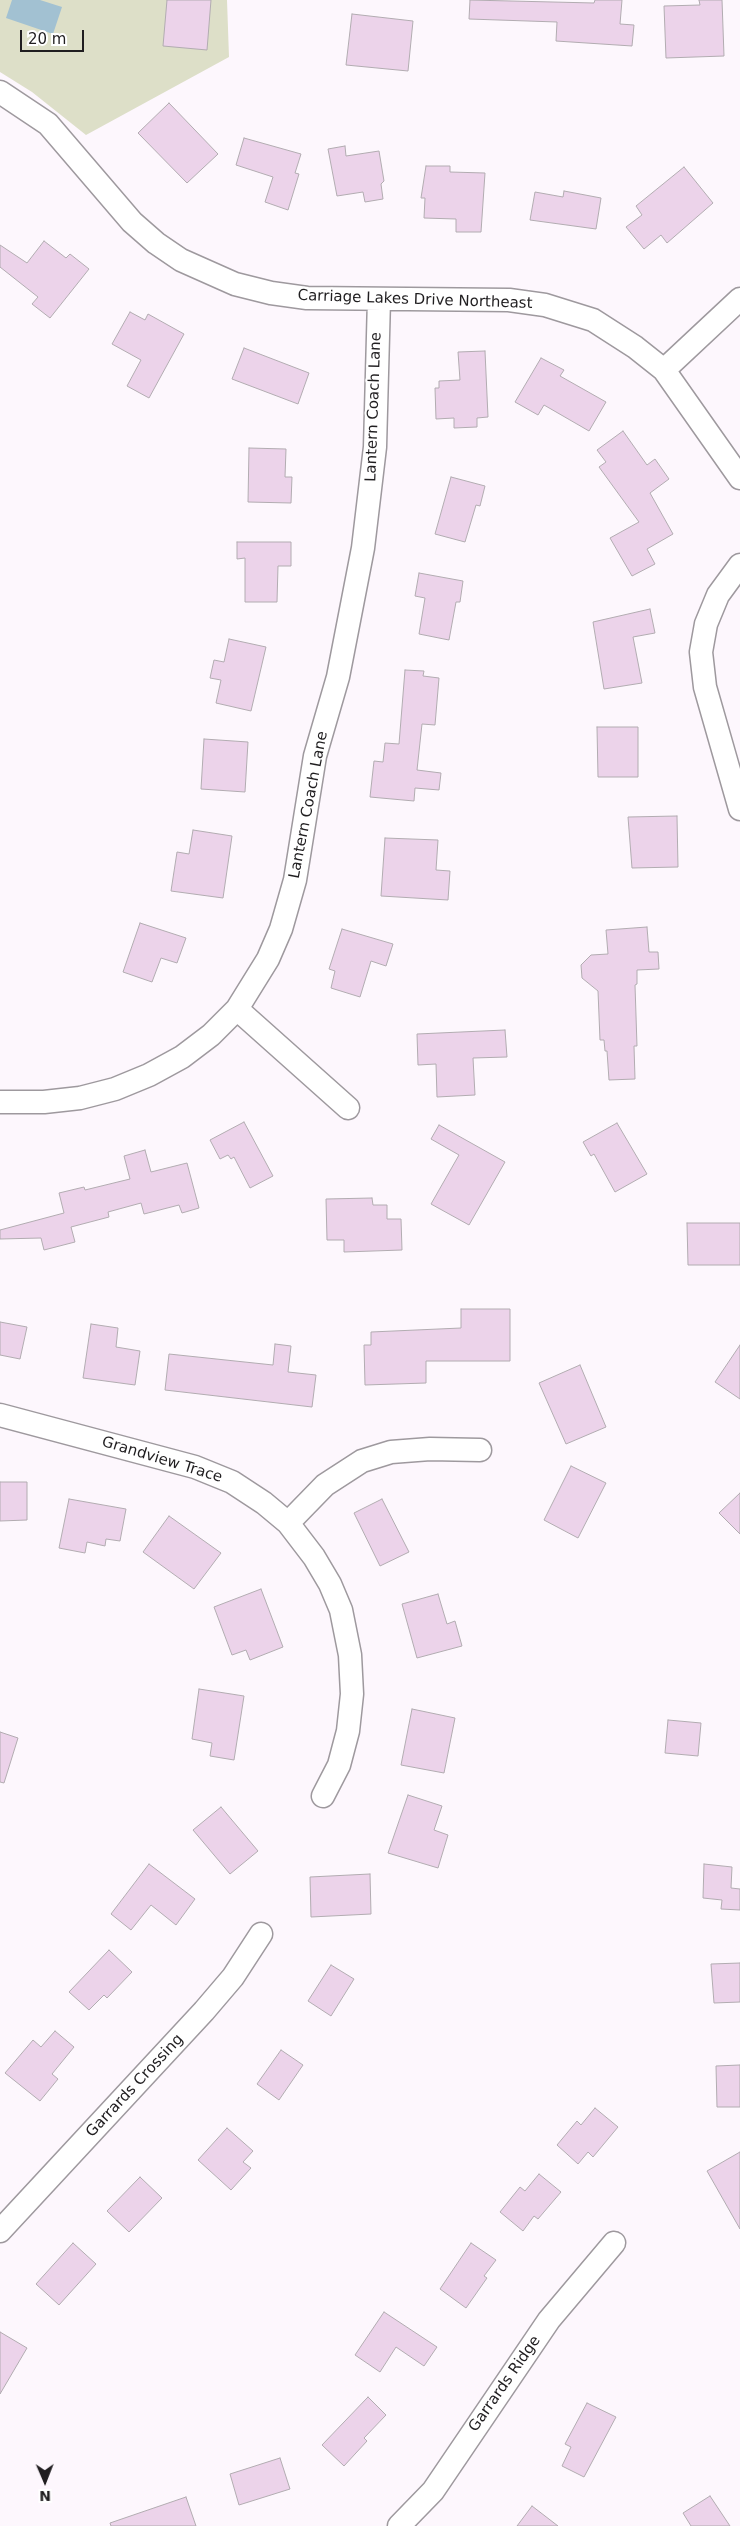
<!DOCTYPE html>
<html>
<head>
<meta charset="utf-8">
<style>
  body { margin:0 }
  #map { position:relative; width:740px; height:2526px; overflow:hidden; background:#fdf7fd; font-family:"DejaVu Sans",sans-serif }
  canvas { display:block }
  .north { position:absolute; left:20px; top:2456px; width:50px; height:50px; -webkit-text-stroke:4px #fff; paint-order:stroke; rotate:179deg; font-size:14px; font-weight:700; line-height:20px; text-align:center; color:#201e20 }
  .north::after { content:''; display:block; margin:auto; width:18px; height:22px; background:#201e20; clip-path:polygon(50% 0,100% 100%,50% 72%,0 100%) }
  .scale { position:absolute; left:20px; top:30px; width:64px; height:22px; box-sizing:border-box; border:2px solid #201e20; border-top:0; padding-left:6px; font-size:15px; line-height:18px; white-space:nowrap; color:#201e20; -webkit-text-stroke:4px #fff; paint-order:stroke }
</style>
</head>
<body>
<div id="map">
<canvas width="740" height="2526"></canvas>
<div class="north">N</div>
<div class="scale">20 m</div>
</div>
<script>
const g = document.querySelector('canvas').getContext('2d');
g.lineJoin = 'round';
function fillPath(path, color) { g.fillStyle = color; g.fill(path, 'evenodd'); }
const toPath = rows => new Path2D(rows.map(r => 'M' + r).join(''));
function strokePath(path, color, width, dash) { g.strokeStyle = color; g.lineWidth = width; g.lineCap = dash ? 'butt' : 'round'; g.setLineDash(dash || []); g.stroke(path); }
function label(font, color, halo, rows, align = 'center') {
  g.font = font + ' "DejaVu Sans",sans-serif'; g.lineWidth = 4; g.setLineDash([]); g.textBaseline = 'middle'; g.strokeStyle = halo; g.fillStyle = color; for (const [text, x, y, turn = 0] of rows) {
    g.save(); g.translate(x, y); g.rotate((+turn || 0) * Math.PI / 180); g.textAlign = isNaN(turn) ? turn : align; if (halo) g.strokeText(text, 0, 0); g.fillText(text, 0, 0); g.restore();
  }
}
fillPath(toPath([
  [0,0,227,0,229,57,86,135,32,92,0,72]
]), '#dddfc8');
fillPath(toPath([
  [12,0,40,0,62,7,53,34,6,18]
]), '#a2c1d2');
const building = toPath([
  [167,0,211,0,207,50,163,46,167,0],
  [470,0,594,3,595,0,622,0,620,24,634,25,632,46,556,41,557,22,469,19,470,0],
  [699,0,722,0,724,56,666,58,664,6,700,5,699,0],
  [352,14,413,21,408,71,346,65,352,14],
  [169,103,218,154,187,183,138,133,169,103],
  [244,138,301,154,295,173,299,174,288,210,265,202,273,177,236,165,244,138],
  [345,146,346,156,379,151,384,181,381,184,383,199,365,202,363,192,337,196,328,149,345,146],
  [426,166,450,166,450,172,485,173,481,232,456,232,456,219,424,218,425,198,421,198,426,166],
  [684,167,713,203,667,243,661,235,644,249,626,227,642,215,636,206,684,167],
  [564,191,601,198,596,229,530,220,535,192,563,197,564,191],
  [44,241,66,258,70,254,89,269,50,318,32,304,38,297,0,267,0,245,27,263,44,241],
  [130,312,145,320,148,314,184,334,149,398,127,386,141,360,112,344,130,312],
  [244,348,309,373,298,404,232,379,244,348],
  [485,351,488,417,477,418,477,427,454,428,454,418,436,419,435,388,439,388,439,381,460,380,458,352,485,351],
  [541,358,564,370,560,376,606,402,589,431,544,405,538,415,515,402,541,358],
  [623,431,647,465,655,459,669,479,650,493,673,534,647,549,655,564,632,576,610,538,639,522,599,467,606,462,597,450,623,431],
  [249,448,286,449,285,477,292,477,291,503,248,502,249,448],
  [451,477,485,486,480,506,476,505,465,542,435,534,451,477],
  [237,542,291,542,291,566,278,566,277,602,245,602,245,558,237,559,237,542],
  [419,573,463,581,460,602,456,602,449,640,419,634,425,598,415,596,419,573],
  [650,609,655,633,633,637,642,683,604,689,593,622,650,609],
  [229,639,266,647,251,711,216,703,221,680,210,678,214,660,224,662,229,639],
  [405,670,424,671,423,676,439,678,435,725,422,724,417,770,441,773,439,790,415,788,414,801,370,797,374,761,383,762,385,743,399,744,405,670],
  [597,727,638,727,638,777,598,777,597,727],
  [204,739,248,742,245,792,201,789,204,739],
  [677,816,678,867,632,868,628,817,677,816],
  [193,830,232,836,223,898,171,891,177,852,189,854,193,830],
  [385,838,438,840,436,870,450,871,448,900,381,896,385,838],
  [140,923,186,938,177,963,161,958,152,982,123,972,140,923],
  [647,927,649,952,658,952,659,969,637,970,637,984,635,985,637,1046,634,1046,635,1079,609,1080,607,1051,605,1051,604,1040,600,1040,598,991,582,978,581,965,591,955,608,954,606,930,647,927],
  [342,929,393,944,386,966,371,961,360,997,331,988,335,971,329,969,342,929],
  [505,1030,507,1057,473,1058,475,1095,437,1097,436,1064,418,1065,417,1034,505,1030],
  [244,1122,273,1176,250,1188,234,1157,231,1159,228,1155,220,1159,210,1140,244,1122],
  [617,1123,647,1174,615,1192,594,1154,591,1156,583,1142,617,1123],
  [439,1125,505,1162,469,1225,431,1204,459,1155,431,1139,439,1125],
  [145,1150,151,1172,187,1163,199,1208,182,1213,179,1205,144,1214,141,1203,108,1212,109,1217,71,1227,75,1242,44,1250,41,1238,0,1239,0,1230,64,1213,59,1193,84,1187,85,1190,130,1179,124,1156,145,1150],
  [372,1198,373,1205,387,1205,387,1219,401,1219,402,1250,344,1252,344,1240,327,1240,326,1199,372,1198],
  [687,1223,740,1223,740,1265,688,1265,687,1223],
  [461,1309,510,1309,510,1361,426,1361,426,1383,365,1385,364,1345,371,1345,371,1332,461,1328,461,1309],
  [0,1322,27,1327,20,1359,0,1355,0,1322],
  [91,1324,118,1328,116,1347,140,1351,135,1385,83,1378,91,1324],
  [275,1344,291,1346,288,1372,316,1375,312,1407,165,1390,169,1354,273,1365,275,1344],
  [740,1345,740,1399,715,1382,740,1345],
  [580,1365,606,1427,566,1444,539,1383,580,1365],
  [571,1466,606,1483,578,1538,544,1520,571,1466],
  [0,1482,27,1482,27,1520,0,1521,0,1482],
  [740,1493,740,1534,719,1513,740,1493],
  [69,1499,126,1509,120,1541,106,1539,105,1546,87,1542,85,1553,59,1548,69,1499],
  [382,1499,409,1552,380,1566,354,1513,382,1499],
  [169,1516,221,1553,194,1589,143,1552,169,1516],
  [261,1589,283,1647,250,1660,246,1650,232,1655,214,1607,261,1589],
  [438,1594,447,1624,455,1621,462,1646,417,1658,402,1604,438,1594],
  [199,1689,244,1696,234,1760,210,1756,212,1743,192,1739,199,1689],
  [412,1709,455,1718,444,1773,401,1765,412,1709],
  [668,1720,701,1723,698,1756,665,1753,668,1720],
  [0,1732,18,1738,4,1783,0,1782,0,1732],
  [408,1795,442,1806,434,1830,448,1835,438,1868,388,1853,408,1795],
  [221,1807,258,1851,230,1874,193,1830,221,1807],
  [149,1864,195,1899,176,1925,151,1905,131,1930,111,1914,149,1864],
  [704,1864,732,1867,731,1888,740,1889,740,1910,721,1909,722,1900,703,1898,704,1864],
  [370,1874,371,1914,311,1917,310,1877,370,1874],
  [109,1950,132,1972,107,1998,104,1995,89,2010,69,1992,109,1950],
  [740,1963,740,2002,714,2003,711,1964,740,1963],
  [331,1965,354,1979,331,2016,308,2001,331,1965],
  [55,2031,74,2047,52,2074,58,2079,40,2101,5,2073,33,2040,41,2047,55,2031],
  [281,2050,303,2065,279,2100,257,2084,281,2050],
  [740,2065,740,2107,717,2107,716,2066,740,2065],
  [595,2108,618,2127,593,2157,588,2152,578,2164,557,2145,577,2121,581,2125,595,2108],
  [227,2128,253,2151,243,2162,251,2168,231,2190,198,2160,227,2128],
  [740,2152,740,2229,707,2171,740,2152],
  [539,2174,561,2192,538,2219,534,2216,523,2231,500,2212,520,2187,525,2191,539,2174],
  [140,2177,162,2198,129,2232,107,2211,140,2177],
  [73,2243,96,2264,59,2305,36,2284,73,2243],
  [471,2243,496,2260,484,2276,487,2278,466,2308,440,2289,471,2243],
  [384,2312,437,2347,424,2366,396,2347,380,2372,355,2355,384,2312],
  [0,2332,27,2348,0,2394,0,2332],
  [368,2397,386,2415,364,2438,367,2441,344,2466,322,2445,368,2397],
  [587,2403,616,2417,584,2477,562,2466,571,2447,565,2444,587,2403],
  [280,2458,290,2489,239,2505,230,2474,280,2458],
  [710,2496,730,2526,691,2526,683,2513,710,2496],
  [186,2497,196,2526,111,2526,110,2523,186,2497],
  [532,2506,558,2526,517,2526,532,2506]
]);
fillPath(building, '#ecd3ea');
strokePath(building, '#b2acb1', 1);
const street = toPath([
  [0,92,48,124,132,222,156,243,181,260,235,284,271,293,307,298,509,300,545,305,593,320,635,347,664,370,740,478],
  [664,370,740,299],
  [740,565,718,595,706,624,701,652,705,687,740,809],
  [237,1009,348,1108],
  [0,1102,44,1102,80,1098,115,1089,149,1075,182,1057,211,1035,237,1009,268,959,281,929,295,880,315,756,338,677,363,548,375,447,379,299],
  [0,1415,195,1467,232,1482,264,1503,288,1523,314,1557,330,1584,341,1610,350,1655,352,1694,348,1731,339,1765,323,1796],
  [288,1523,325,1485,362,1461,391,1452,430,1449,480,1450],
  [0,2231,204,2011,233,1977,261,1934],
  [399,2526,433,2491,549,2320,614,2243]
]);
strokePath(street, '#9e999e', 25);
strokePath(street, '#fff', 22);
label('15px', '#201e20', '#fff', [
  ["Carriage Lakes Drive Northeast",415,300,2],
  ["Lantern Coach Lane",374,407,-88],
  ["Lantern Coach Lane",309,805,-79],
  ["Grandview Trace",162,1460,17],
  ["Garrards Crossing",135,2086,-47],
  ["Garrards Ridge",505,2384,-55]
]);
</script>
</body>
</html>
